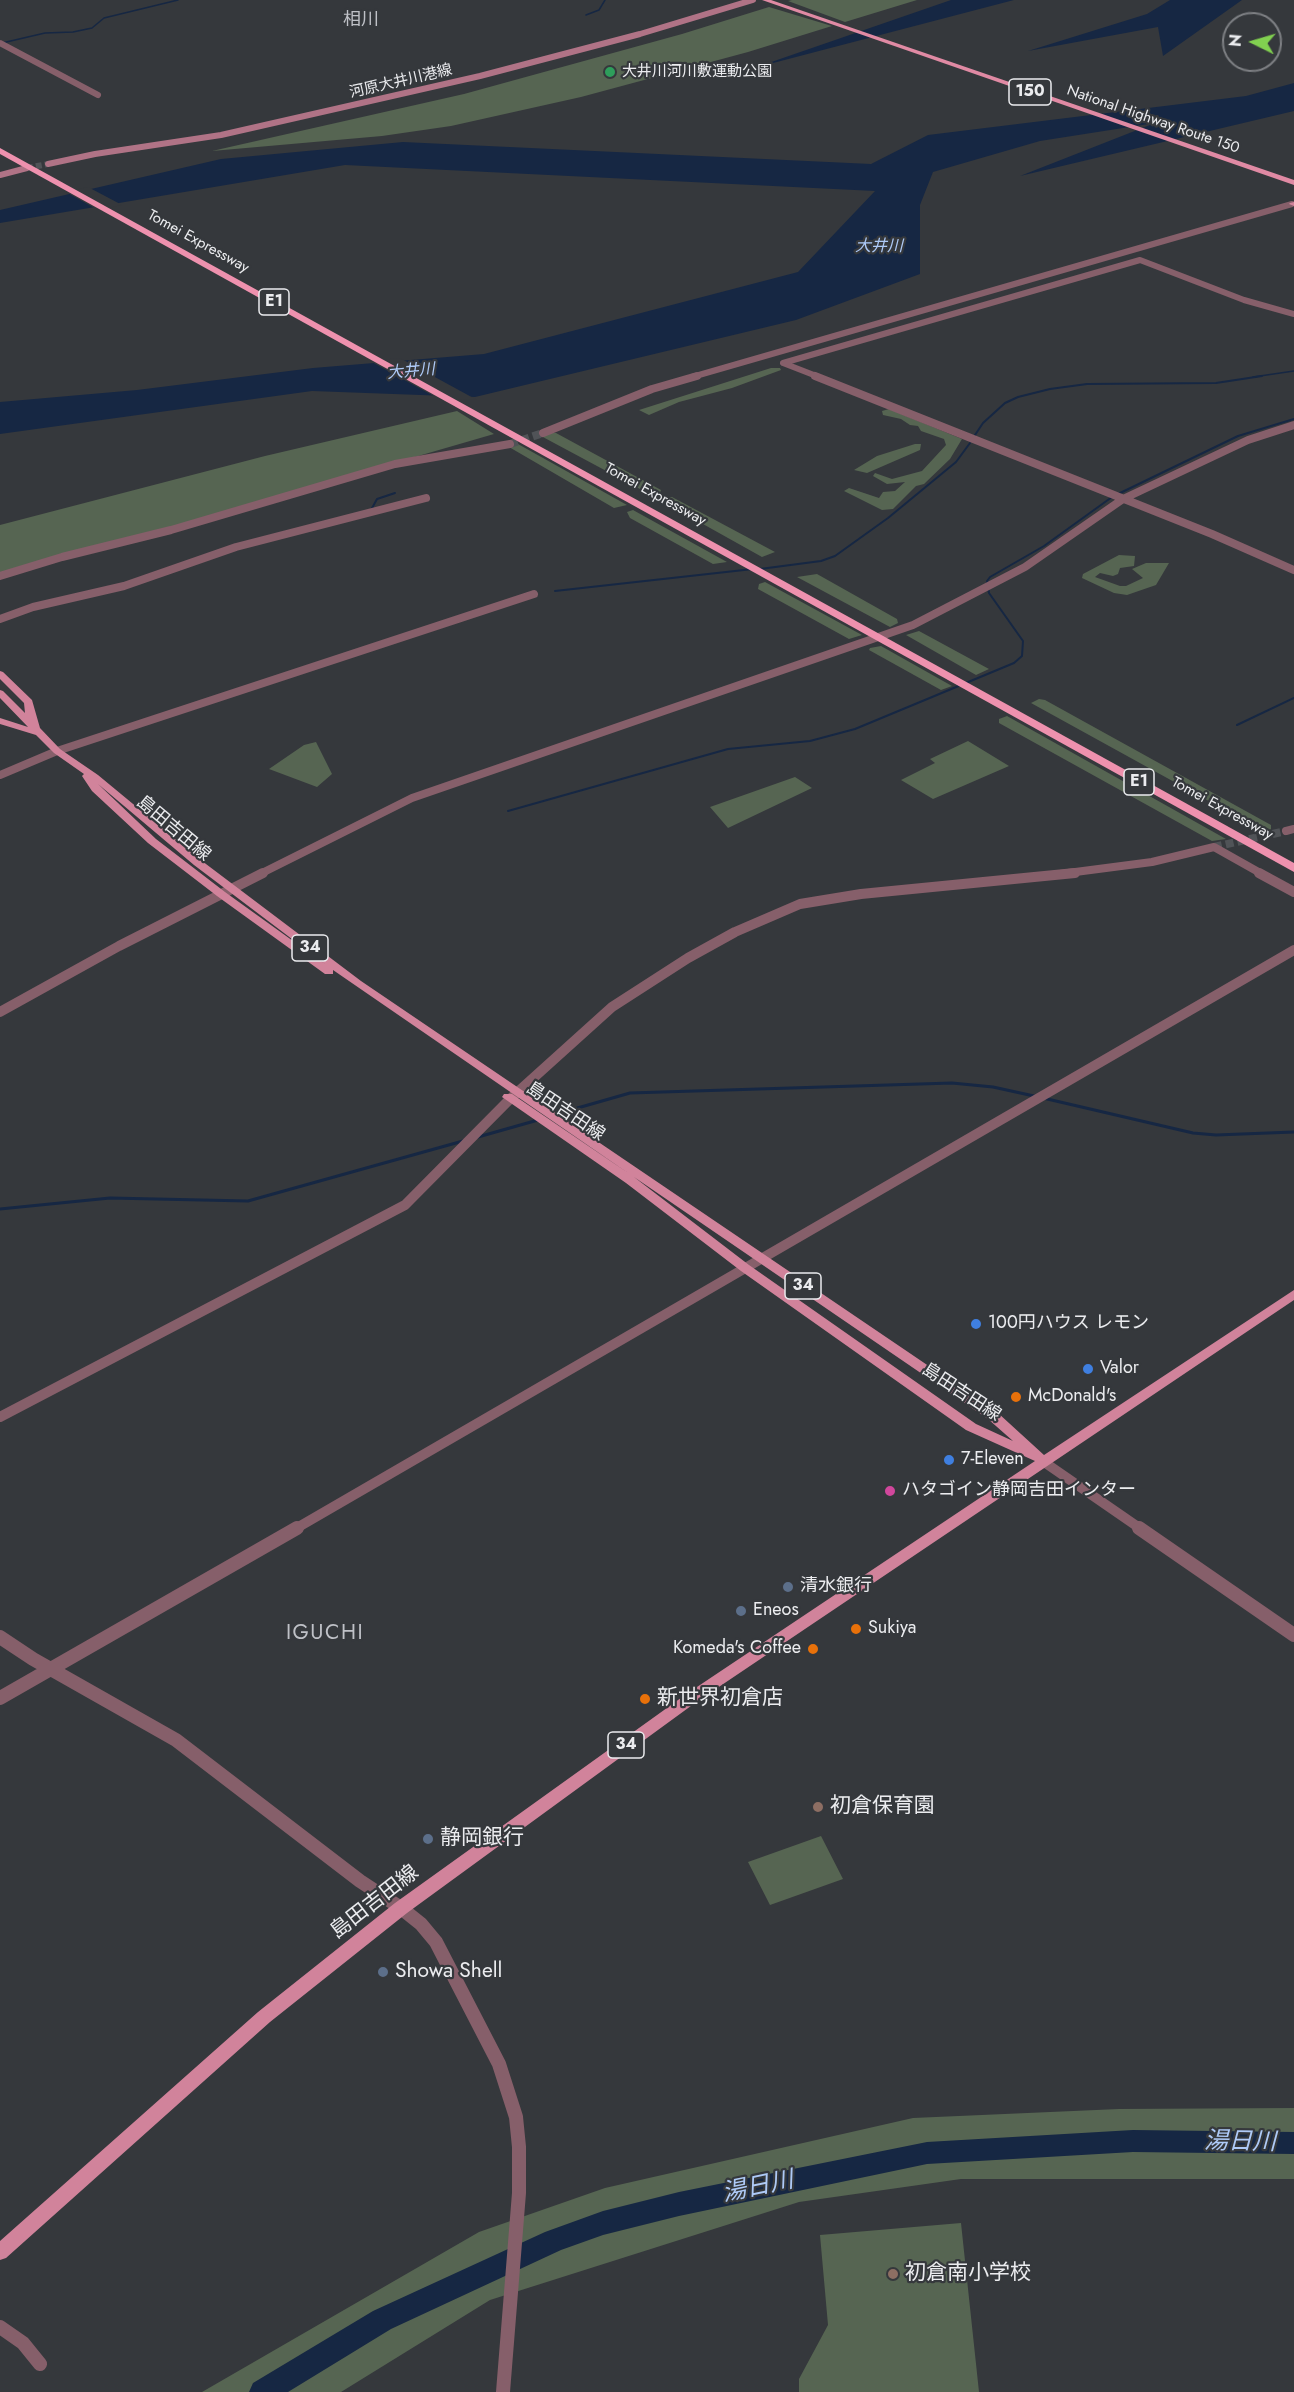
<!DOCTYPE html>
<html>
<head>
<meta charset="utf-8">
<style>
  body { margin:0 }
  #map { position:relative; width:1294px; height:2392px; overflow:hidden; background:#35383c; font-family:Jost,sans-serif }
  canvas { display:block }
  .north { position:absolute; left:1222px; top:12px; width:60px; height:60px; box-sizing:border-box; background:#35383c; border:2px solid #7e8084; border-radius:50%; rotate:275deg; font-size:16px; font-weight:700; line-height:24px; text-align:center; color:#ebecef }
  .north::after { content:''; display:block; margin:auto; width:21px; height:27px; background:#81d050; clip-path:polygon(50% 0,100% 100%,50% 72%,0 100%) }
</style>
</head>
<body>
<div id="map">
<canvas width="1294" height="2392"></canvas>
<div class="north">N</div>
</div>
<script>
const g = document.querySelector('canvas').getContext('2d');
g.lineJoin = 'round';
function fillPath(path, color) { g.fillStyle = color; g.fill(path, 'evenodd'); }
const toPath = rows => new Path2D(rows.map(r => 'M' + r).join(''));
function strokePath(path, color, width, dash) { g.strokeStyle = color; g.lineWidth = width; g.lineCap = dash ? 'butt' : 'round'; g.setLineDash(dash || []); g.stroke(path); }
function label(font, color, halo, rows, align = 'center') {
  g.font = font + ' Jost,"Noto Sans JP",sans-serif'; g.lineWidth = 4.5; g.setLineDash([]); g.textBaseline = 'middle'; g.strokeStyle = halo; g.fillStyle = color; for (const [text, x, y, turn = 0] of rows) {
    g.save(); g.translate(x, y); g.rotate((+turn || 0) * Math.PI / 180); g.textAlign = isNaN(turn) ? turn : align; if (halo) g.strokeText(text, 0, 0); g.fillText(text, 0, 0); g.restore();
  }
}
fillPath(toPath([
  [792,0,917,0,845,22,788,1],
  [769,7,832,26,748,52,581,97,451,126,382,136,212,151,464,94,682,34],
  [771,368,780,368,781,370,732,388,679,402,649,415,639,410],
  [889,409,962,439,950,459,924,484,916,486,893,509,882,510,844,491,849,488,879,498,883,492,895,491,905,482,887,484,873,476,875,473,892,479,922,471,946,445,944,439,921,431,918,426,910,425,901,419,883,415,882,411],
  [457,411,494,434,167,529,0,573,0,525,265,456],
  [548,433,556,433,661,490,660,493,653,496,541,436],
  [518,444,627,505,614,508,509,447],
  [915,444,921,444,920,450,867,473,854,470,877,456],
  [672,497,775,552,762,557,660,500],
  [633,510,727,562,713,564,630,518,627,512],
  [1119,555,1135,556,1134,566,1120,568,1118,574,1113,576,1100,573,1095,577,1120,586,1126,586,1143,578,1132,569,1146,563,1169,563,1156,585,1127,595,1114,593,1082,578,1083,574],
  [817,574,897,619,898,623,890,627,797,577],
  [765,582,862,635,849,639,758,589,759,584],
  [919,631,989,669,976,675,906,635],
  [881,646,952,686,941,690,869,650,870,648],
  [1039,699,1045,700,1271,825,1271,829,1265,832,1031,703],
  [1007,716,1226,839,1212,841,999,723,999,719],
  [968,741,1009,766,933,799,901,780,935,763,930,759],
  [316,742,332,774,317,787,269,769,304,745],
  [795,777,812,788,728,828,710,807],
  [821,1836,843,1879,770,1905,748,1862],
  [1294,2108,1294,2179,961,2179,799,2202,490,2300,341,2392,202,2392,479,2232,605,2188,913,2118,1119,2109],
  [961,2223,979,2392,799,2392,799,2379,828,2325,820,2235]
]), '#566552');
fillPath(toPath([
  [951,0,1014,0,754,68],
  [1170,0,1242,0,1163,56,1158,27,1028,51,1147,14],
  [1294,83,1294,111,1020,176,1155,123,1040,141,933,172,920,205,920,274,796,320,475,397,312,391,0,434,0,402,137,390,313,368,484,354,798,272,875,191,345,165,0,223,0,210,221,159,403,142,871,164,928,135,1246,96]
]), '#162743');
fillPath(toPath([
  [88,187,122,205,98,210,66,192],
  [400,358,477,400,439,399,370,361]
]), '#35383c');
strokePath(toPath([
  [586,15,599,10,605,0],
  [2,43,45,33,73,32,92,28,104,18,178,0],
  [1253,377,1294,371]
]), '#162743', 1.5);
strokePath(toPath([
  [975,435,983,423,1005,403,1018,397,1050,389,1087,384,1216,383,1262,376],
  [1118,494,1238,436,1294,419],
  [371,510,377,499,395,493],
  [760,569,821,561,835,556,888,518,956,462,970,443],
  [555,591,753,569],
  [1237,725,1294,698],
  [508,811,728,749,810,741,855,729,1014,663,1022,656,1023,641,989,593,987,581,990,577,1044,546,1112,497]
]), '#162743', 2);
strokePath(toPath([
  [1043,1098,1193,1133,1216,1135,1294,1132],
  [553,1115,630,1093,952,1083,993,1087,1034,1096],
  [478,1137,538,1120],
  [0,1209,110,1198,248,1201,463,1141]
]), '#162743', 3);
fillPath(toPath([
  [1133,2130,1294,2132,1294,2154,1133,2152,927,2164,679,2216,603,2235,561,2250,391,2329,288,2392,249,2392,253,2383,373,2311,545,2232,603,2211,679,2192,927,2142,1133,2130]
]), '#162743');
strokePath(toPath([
  [510,444,543,433],
  [1214,847,1286,831]
]), '#505357', 8, [8, 4]);
strokePath(toPath([
  [27,168,48,164]
]), '#505357', 6, [6, 3]);
strokePath(toPath([
  [0,43,98,95],
  [783,363,819,377],
  [783,363,1140,260,1244,300,1294,314],
  [692,377,1292,204]
]), '#865f6a', 6);
strokePath(toPath([
  [815,376,1212,534,1294,570],
  [543,433,652,389,697,376],
  [0,576,62,557,171,530,395,464,510,444],
  [0,619,33,607,124,586,236,547,426,498],
  [0,775,57,751,534,594],
  [1286,831,1294,829],
  [260,874,412,798,913,625,1025,567,1123,499,1248,440,1294,425],
  [1060,874,1152,862,1214,847,1262,874]
]), '#865f6a', 8);
strokePath(toPath([
  [1259,873,1294,892],
  [0,1012,119,946,263,873],
  [0,1417,405,1205,510,1099,612,1007,688,958,735,932,800,904,861,894,1075,873],
  [1044,1462,1141,1529],
  [295,1529,1294,950]
]), '#865f6a', 10);
strokePath(toPath([
  [1139,1528,1294,1635],
  [0,1637,33,1659,176,1740,360,1881,401,1908,421,1924,436,1942,499,2064,516,2117,519,2147,519,2193,503,2392],
  [0,1698,297,1528],
  [0,2327,23,2343,40,2364]
]), '#865f6a', 14);
strokePath(toPath([
  [48,164,95,154,221,135,480,76,640,34,753,0],
  [0,175,27,168]
]), '#b07386', 6);
fillPath(toPath([
  [1294,202,1294,206,1289,204,1290,203,1294,202],
  [0,671,3,672,32,700,40,728,60,749,98,775,202,861,361,981,998,1413,1044,1455,1294,1290,1294,1300,695,1703,407,1913,270,2022,6,2258,0,2260,0,2241,258,2012,395,1903,685,1695,1035,1461,966,1430,741,1271,626,1183,502,1097,504,1094,512,1094,631,1175,333,970,333,974,325,974,217,896,148,843,92,791,82,776,84,774,54,753,36,735,0,724,0,718,28,727,0,698,0,690,3,691,25,713,24,703,0,679,0,671],
  [98,784,194,865,325,964,225,892,156,839,98,784],
  [634,1177,988,1419,1013,1441,976,1424,749,1265,634,1177]
]), '#d1839b');
fillPath(toPath([
  [762,0,771,0,1294,180,1294,185,762,0]
]), '#e08aa4');
fillPath(toPath([
  [0,148,1294,863,1294,872,0,154,0,148]
]), '#ee91ae');
for (const [x, y, r, color] of [
  [610,72,6,"#2e9e5b"],
  [976,1324,6,"#3f7fe0"],
  [1088,1369,6,"#3f7fe0"],
  [1016,1397,6,"#e8710a"],
  [949,1460,6,"#3f7fe0"],
  [890,1491,6,"#d1479c"],
  [788,1587,6,"#5c6f8a"],
  [741,1611,6,"#5c6f8a"],
  [856,1629,6,"#e8710a"],
  [813,1649,6,"#e8710a"],
  [645,1699,6,"#e8710a"],
  [818,1807,6,"#8d6e63"],
  [428,1839,6,"#5c6f8a"],
  [383,1972,6,"#5c6f8a"],
  [893,2274,6,"#8d6e63"]
]) { const dot = new Path2D(); dot.arc(x, y, r, 0, 2 * Math.PI); g.fillStyle = color; g.fill(dot); strokePath(dot, '#35383c', 2); }
label('15px', '#ebecef', '#35383c', [
  ["大井川河川敷運動公園",622,72]
], 'left');
label('15px', '#ebecef', '#35383c', [
  ["河原大井川港線",401,82,-13],
  ["National Highway Route 150",1153,120,19],
  ["Tomei Expressway",198,242,29],
  ["Tomei Expressway",655,495,29],
  ["Tomei Expressway",1222,809,29]
]);
for (const [x, y, w] of [
  [1030,92,42],
  [274,302,30],
  [1139,782,30],
  [310,948,36],
  [803,1286,36],
  [626,1745,36]
]) { const box = new Path2D(); box.roundRect(x - w / 2, y - 13, w, 26, 4.5); g.fillStyle = '#35383c'; g.fill(box); strokePath(box, '#ebecef', 1.5); }
label('bold 16px', '#ebecef', null, [
  ["150",1030,92],
  ["E1",274,302],
  ["E1",1139,782],
  ["34",310,948],
  ["34",803,1286],
  ["34",626,1745]
]);
label('italic 16px', '#aecaf7', '#35383c', [
  ["大井川",879,247],
  ["大井川",411,372,-5]
]);
label('18px', '#bfc1c7', '#35383c', [
  ["相川",361,21]
]);
label('18px', '#ebecef', '#35383c', [
  ["島田吉田線",173,829,40],
  ["島田吉田線",565,1112,34],
  ["島田吉田線",961,1393,33]
]);
label('18px', '#ebecef', '#35383c', [
  ["100円ハウス レモン",988,1324],
  ["Valor",1100,1369],
  ["McDonald's",1028,1397],
  ["7-Eleven",961,1460],
  ["ハタゴイン静岡吉田インター",902,1491],
  ["清水銀行",800,1587],
  ["Eneos",753,1611],
  ["Sukiya",868,1629],
  ["Komeda's Coffee",801,1649,"right"]
], 'left');
g.letterSpacing = '1.5px';
label('21px', '#bfc1c7', '#35383c', [
  ["IGUCHI",325,1634]
]);
g.letterSpacing = '0px';
label('21px', '#ebecef', '#35383c', [
  ["新世界初倉店",657,1699],
  ["初倉保育園",830,1807],
  ["静岡銀行",440,1839],
  ["Showa Shell",395,1972],
  ["初倉南小学校",905,2274]
], 'left');
label('21px', '#ebecef', '#35383c', [
  ["島田吉田線",375,1903,-38]
]);
label('italic 24px', '#aecaf7', '#35383c', [
  ["湯日川",1240,2143,1],
  ["湯日川",758,2188,-12]
]);
</script>
</body>
</html>
